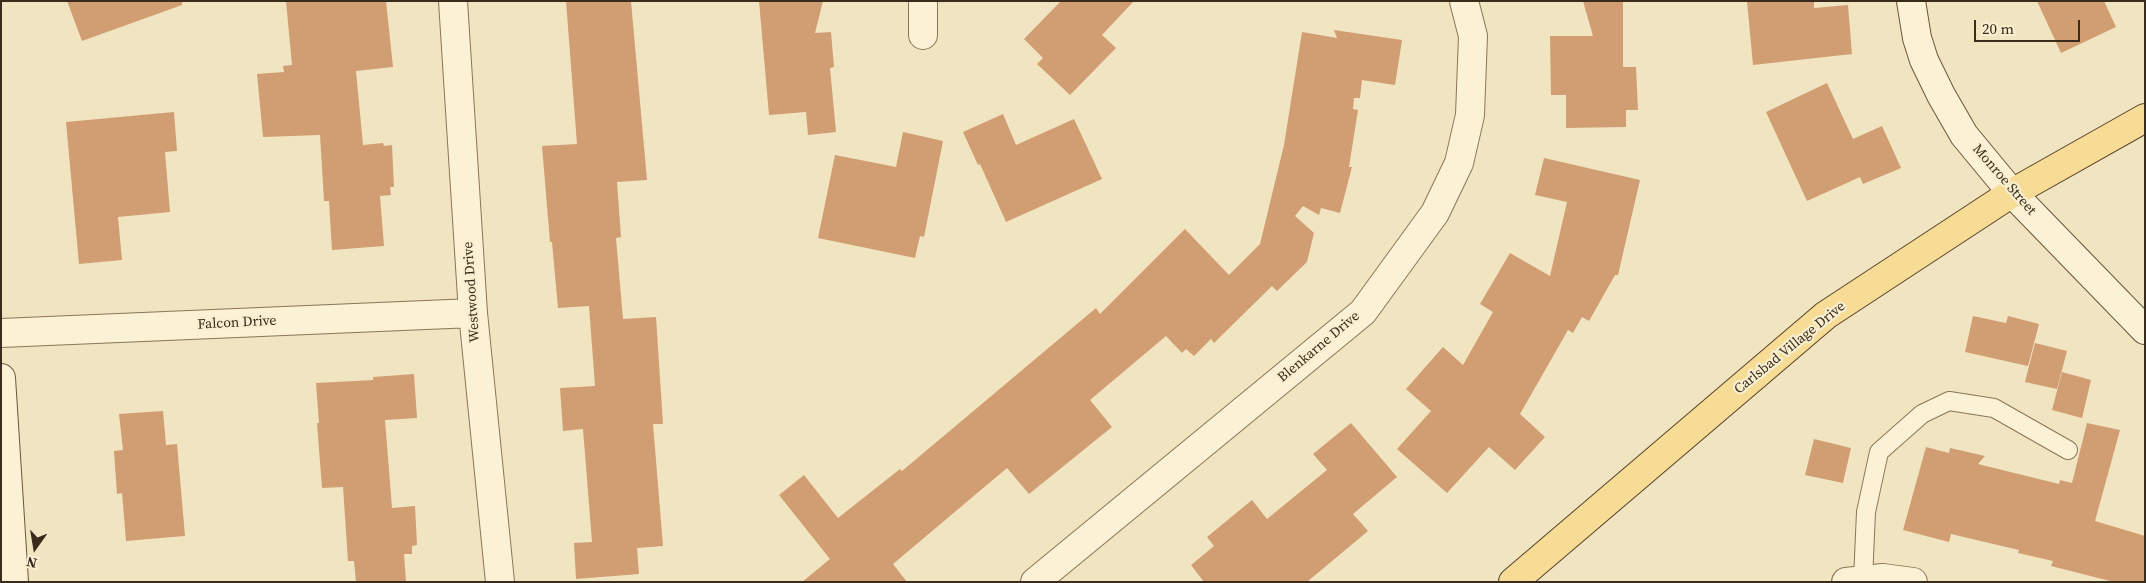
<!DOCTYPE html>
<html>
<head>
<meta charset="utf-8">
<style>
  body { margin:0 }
  #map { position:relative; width:2146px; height:583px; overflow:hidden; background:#f1e4c0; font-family:"Source Serif 4",serif }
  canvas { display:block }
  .frame { position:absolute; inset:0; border:2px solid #392c1c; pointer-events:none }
  .north { position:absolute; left:10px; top:523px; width:50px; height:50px; -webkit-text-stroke:4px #f8eed0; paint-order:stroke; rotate:193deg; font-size:14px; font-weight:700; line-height:20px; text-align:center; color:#392c1c }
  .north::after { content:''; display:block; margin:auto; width:18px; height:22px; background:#392c1c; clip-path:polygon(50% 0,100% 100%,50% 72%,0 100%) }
  .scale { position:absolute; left:1974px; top:20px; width:106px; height:22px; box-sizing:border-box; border:2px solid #392c1c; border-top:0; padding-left:6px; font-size:15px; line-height:18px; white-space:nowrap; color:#392c1c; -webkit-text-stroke:4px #f8eed0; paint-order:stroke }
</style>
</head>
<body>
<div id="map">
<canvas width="2146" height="583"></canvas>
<div class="frame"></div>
<div class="north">N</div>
<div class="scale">20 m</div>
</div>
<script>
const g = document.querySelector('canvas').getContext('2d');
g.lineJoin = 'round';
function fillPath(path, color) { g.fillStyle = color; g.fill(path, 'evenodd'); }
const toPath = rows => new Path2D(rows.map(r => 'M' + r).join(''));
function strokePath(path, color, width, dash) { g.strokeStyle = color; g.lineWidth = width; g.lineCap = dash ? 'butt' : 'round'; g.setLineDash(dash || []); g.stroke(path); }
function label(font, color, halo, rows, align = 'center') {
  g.font = font + ' "Source Serif 4",serif'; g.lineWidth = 4.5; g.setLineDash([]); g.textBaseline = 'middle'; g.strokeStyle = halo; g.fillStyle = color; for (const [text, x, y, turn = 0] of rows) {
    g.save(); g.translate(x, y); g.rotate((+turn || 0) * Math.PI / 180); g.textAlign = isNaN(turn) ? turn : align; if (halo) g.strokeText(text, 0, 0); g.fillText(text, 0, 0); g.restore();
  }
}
fillPath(toPath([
  [67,1,182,1,182,5,82,41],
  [286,1,386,1,393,67,356,71,363,145,383,143,384,146,392,145,394,187,390,187,391,195,380,196,384,246,332,250,329,201,324,201,320,135,263,137,257,74,284,72,283,66,292,65],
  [566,1,631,1,647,180,617,182,621,237,616,238,623,319,656,317,663,424,653,424,663,546,637,548,639,574,576,579,574,543,592,542,583,429,563,431,560,388,595,386,589,306,558,308,552,242,550,242,542,146,577,144],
  [759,1,823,1,815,33,831,32,834,67,830,68,836,132,808,135,806,112,769,115],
  [1061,1,1134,1,1102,35,1116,48,1070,95,1037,64,1043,58,1024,39],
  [1583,1,1623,1,1623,67,1636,67,1638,110,1626,110,1626,127,1566,128,1566,95,1551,95,1550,36,1593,36],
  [1747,1,1814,1,1814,8,1848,5,1852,54,1753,65],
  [2037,1,2104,1,2116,27,2061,53],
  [1334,30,1402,40,1395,85,1362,80,1360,98,1354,98,1353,109,1358,110,1349,167,1352,167,1340,213,1321,208,1319,215,1303,206,1295,216,1314,233,1307,262,1277,291,1272,286,1214,343,1211,339,1194,356,1186,349,1182,353,1166,336,1090,400,1112,427,1029,494,1007,468,893,564,907,582,802,582,830,559,779,495,804,475,838,518,900,469,902,471,1096,308,1100,314,1185,229,1229,275,1260,244,1284,145,1302,32,1337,38],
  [1827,83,1853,139,1882,126,1901,168,1863,184,1860,177,1807,201,1766,112],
  [174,112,177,151,165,152,170,212,118,217,122,260,79,264,66,122],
  [1003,114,1016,145,1074,119,1102,179,1006,222,980,164,978,165,963,132],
  [903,132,943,141,924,237,920,236,915,258,818,238,835,155,896,167],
  [1544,158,1640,180,1618,275,1615,275,1589,321,1582,317,1573,333,1568,330,1520,414,1545,437,1515,470,1489,447,1447,493,1397,449,1431,411,1406,389,1443,347,1463,365,1493,312,1480,304,1510,253,1550,276,1567,202,1535,195],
  [1973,316,2006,323,2008,316,2039,324,2028,366,1965,352],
  [2035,343,2067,351,2057,389,2025,382],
  [2062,372,2091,380,2082,418,2052,410],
  [414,374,417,418,385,420,392,508,415,506,417,545,412,546,412,554,404,554,406,582,356,582,354,561,348,561,343,487,322,488,317,423,319,423,316,383,373,380,373,377],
  [163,411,166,445,177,444,185,536,126,541,122,493,117,494,114,451,123,450,119,414],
  [1351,423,1397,477,1353,514,1368,531,1307,582,1204,582,1191,565,1214,546,1207,537,1252,500,1267,519,1327,470,1313,454],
  [2087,423,2120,430,2095,521,2145,536,2145,582,2114,582,2051,566,2053,561,2018,553,2019,550,1951,534,1949,542,1903,530,1926,447,1949,453,1950,448,1985,456,1978,464,2059,484,2060,480,2072,483],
  [1814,439,1851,448,1843,483,1805,475]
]), '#d19e73');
const lane = toPath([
  [1863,580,1866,512,1879,452,1922,414,1949,401,1994,408,2068,450]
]);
const street = toPath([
  [453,1,473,313,500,582],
  [923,1,923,35],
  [1,333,473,313],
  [1035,582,1363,312,1435,213,1459,163,1470,115,1473,36,1464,1],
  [1846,582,1883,578,1913,582]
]);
const secondary = toPath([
  [1911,1,1917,38,1924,60,1941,95,1964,135,2012,193,2145,330],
  [1,378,14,582]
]);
const primary = toPath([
  [1513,582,1826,315,2012,193,2145,118]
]);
strokePath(lane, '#8b7557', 20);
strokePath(street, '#8b7557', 30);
strokePath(secondary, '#6d553a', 30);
strokePath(primary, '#58422b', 30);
strokePath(lane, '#fbf1d4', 18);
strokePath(street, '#fbf1d4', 28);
strokePath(secondary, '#fbf1d4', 28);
strokePath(primary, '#f7dc95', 28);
label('14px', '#392c1c', '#f8eed0', [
  ["Monroe Street",2004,180,49],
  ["Westwood Drive",472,292,-94],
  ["Falcon Drive",237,323,-3],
  ["Blenkarne Drive",1319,347,-40],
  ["Carlsbad Village Drive",1790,348,-39]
]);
</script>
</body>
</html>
